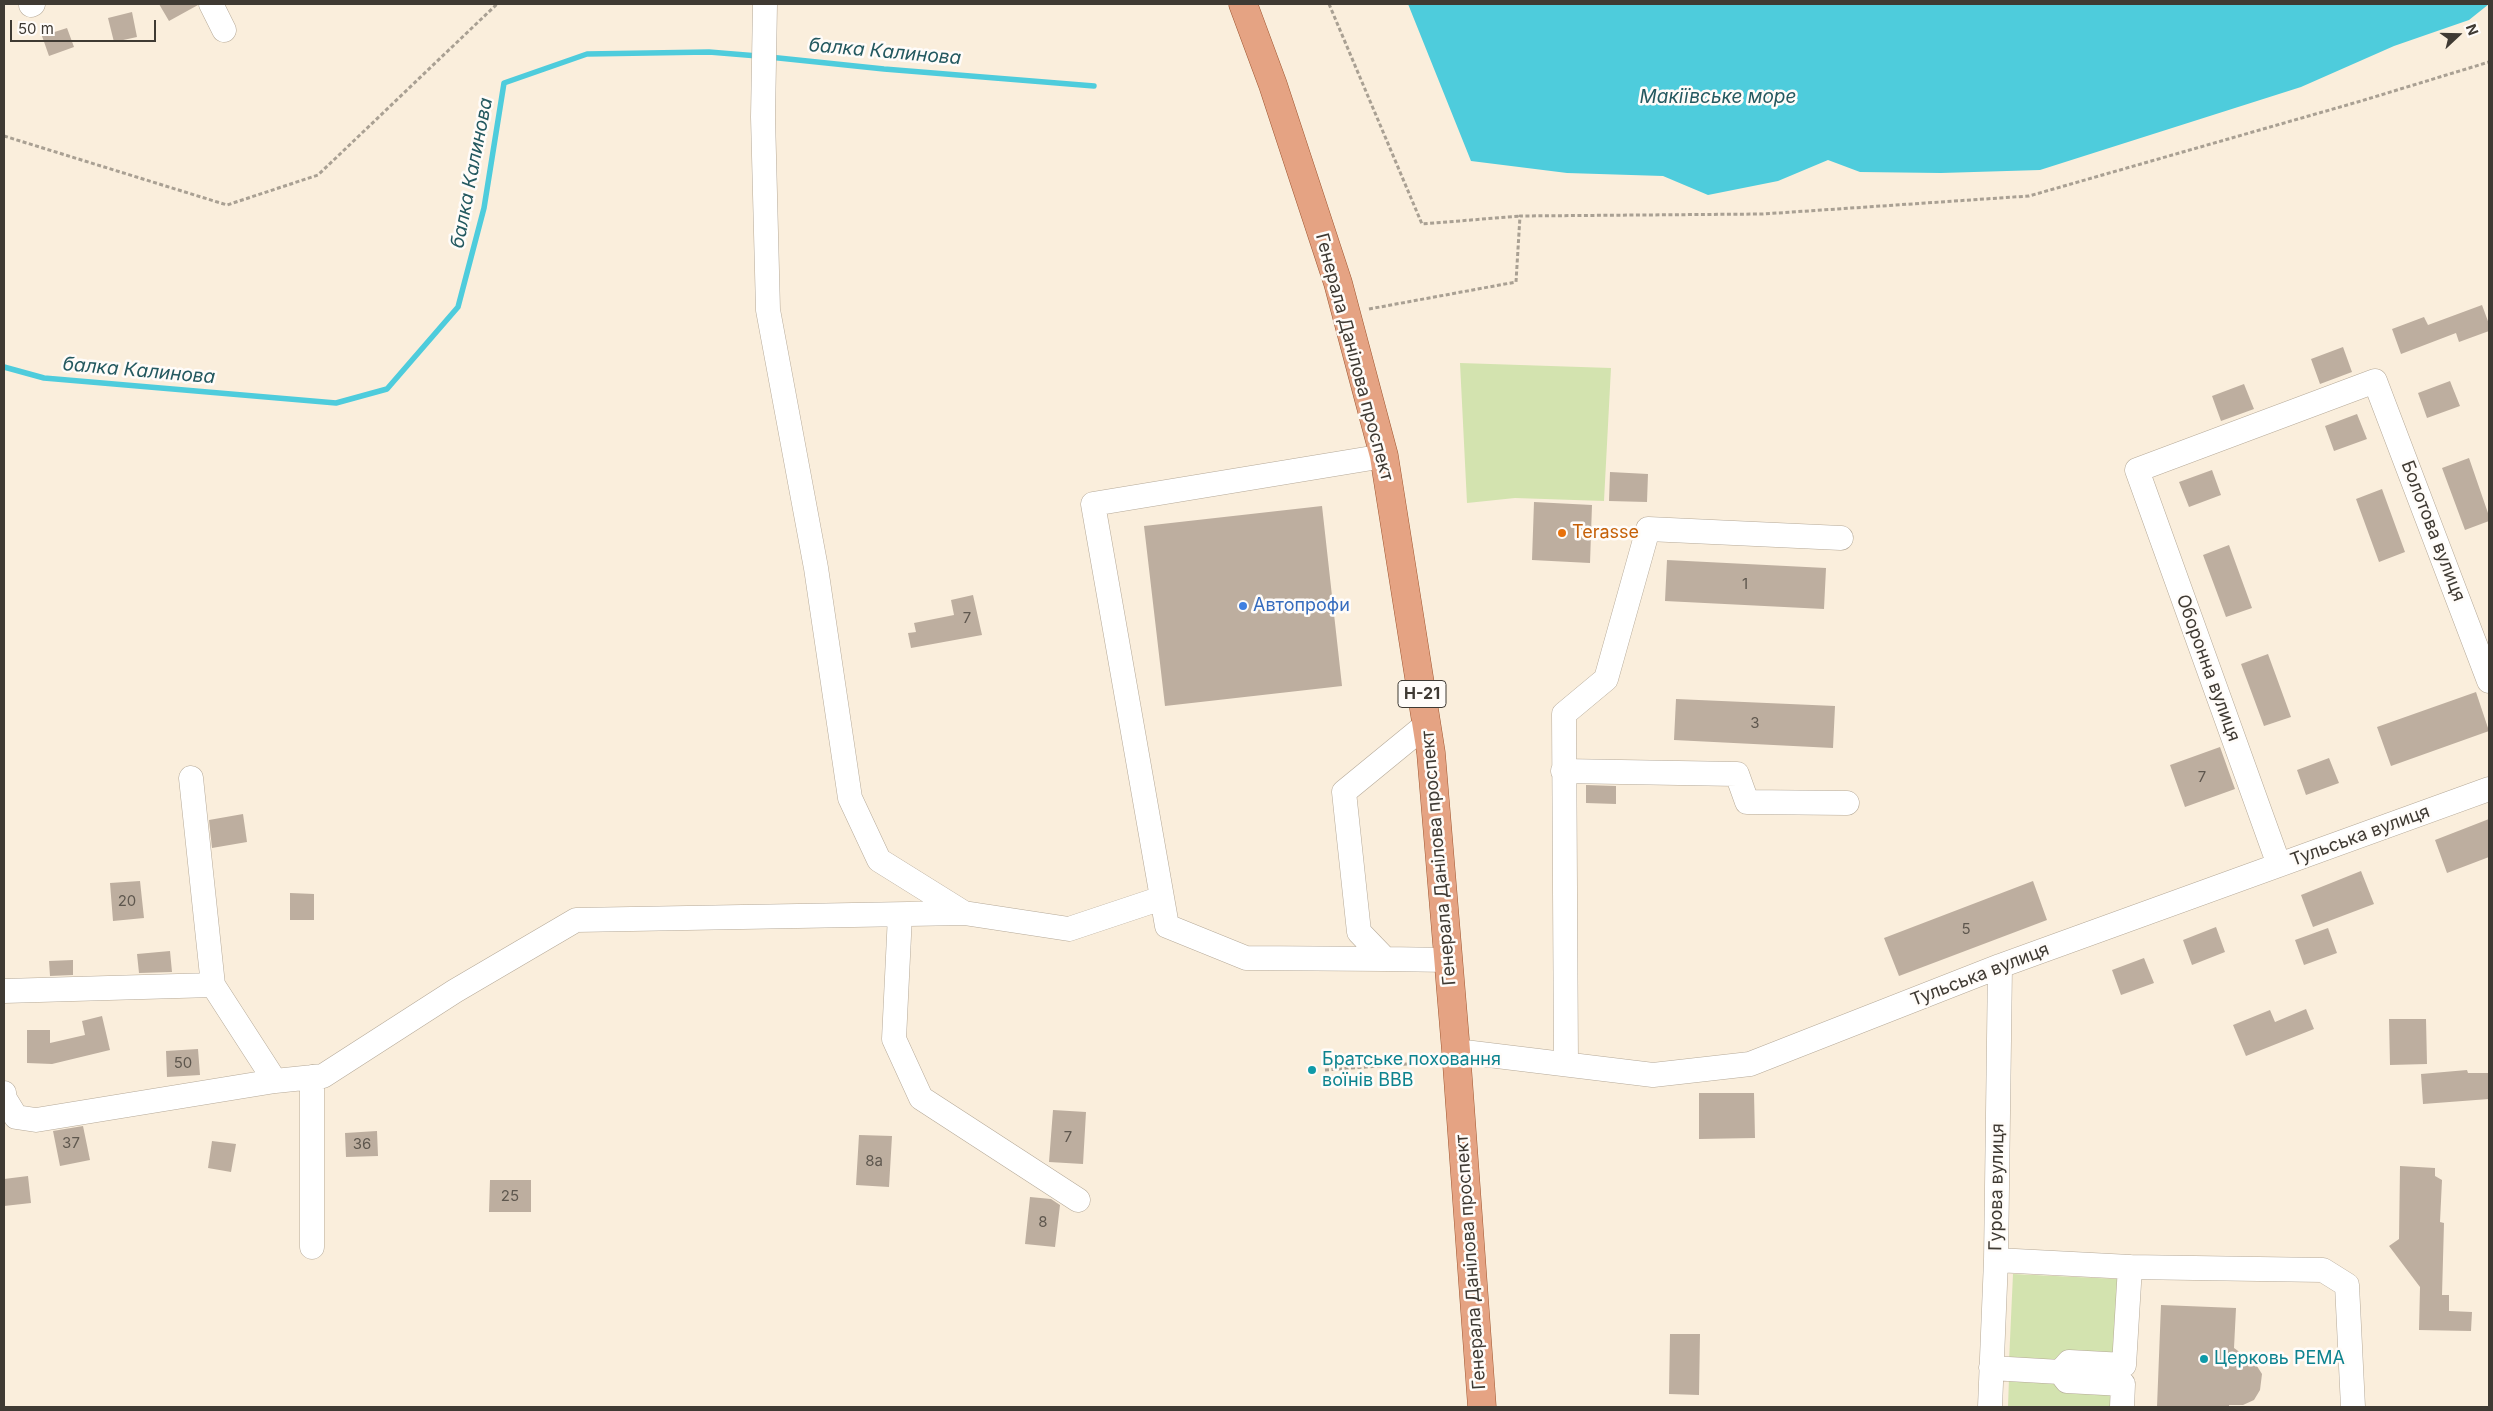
<!DOCTYPE html>
<html>
<head>
<meta charset="utf-8">
<style>
  body { margin:0 }
  #map { position:relative; width:2493px; height:1411px; overflow:hidden; background:#faeedc; font-family:Inter,sans-serif }
  canvas { display:block }
  .frame { position:absolute; inset:0; border:5px solid #3f3a33; pointer-events:none }
  .north { position:absolute; left:2433px; top:10px; width:50px; height:50px; -webkit-text-stroke:4px #fffcf9; paint-order:stroke; rotate:69deg; font-size:14px; font-weight:700; line-height:20px; text-align:center; color:#3f3a33 }
  .north::after { content:''; display:block; margin:auto; width:18px; height:22px; background:#3f3a33; clip-path:polygon(50% 0,100% 100%,50% 72%,0 100%) }
  .scale { position:absolute; left:10px; top:20px; width:146px; height:22px; box-sizing:border-box; border:2px solid #3f3a33; border-top:0; padding-left:6px; font-size:15px; line-height:18px; white-space:nowrap; color:#3f3a33; -webkit-text-stroke:4px #fffcf9; paint-order:stroke }
</style>
</head>
<body>
<div id="map">
<canvas width="2493" height="1411"></canvas>
<div class="frame"></div>
<div class="north">N</div>
<div class="scale">50 m</div>
</div>
<script>
const g = document.querySelector('canvas').getContext('2d');
g.lineJoin = 'round';
function fillPath(path, color) { g.fillStyle = color; g.fill(path, 'evenodd'); }
const toPath = rows => new Path2D(rows.map(r => 'M' + r).join(''));
function strokePath(path, color, width, dash) { g.strokeStyle = color; g.lineWidth = width; g.lineCap = dash ? 'butt' : 'round'; g.setLineDash(dash || []); g.stroke(path); }
function label(font, color, halo, rows, align = 'center') {
  g.font = font + ' Inter,sans-serif'; g.lineWidth = 5; g.setLineDash([]); g.textBaseline = 'middle'; g.strokeStyle = halo; g.fillStyle = color; for (const [text, x, y, turn = 0] of rows) {
    g.save(); g.translate(x, y); g.rotate((+turn || 0) * Math.PI / 180); g.textAlign = isNaN(turn) ? turn : align; if (halo) g.strokeText(text, 0, 0); g.fillText(text, 0, 0); g.restore();
  }
}
fillPath(toPath([
  [1460,363,1611,368,1604,501,1515,498,1467,503],
  [2013,1274,2118,1279,2114,1359,2056,1364,2009,1362],
  [2009,1378,2114,1388,2113,1407,2008,1407]
]), '#d3e3af');
fillPath(toPath([
  [1408,4,2489,4,2469,20,2394,46,2301,87,2040,170,1941,173,1860,172,1828,160,1778,181,1708,195,1663,176,1567,173,1471,161]
]), '#4eccdc');
strokePath(toPath([
  [769,57,884,69,1094,86],
  [4,367,44,378,336,403,387,389,458,307,484,208,504,83,587,54,709,52,758,56]
]), '#4eccdc', 5.5);
fillPath(toPath([
  [159,4,197,4,198,5,169,21],
  [132,12,137,37,114,42,108,18],
  [67,28,74,47,49,56,42,36],
  [2482,305,2489,324,2489,331,2459,342,2456,333,2401,354,2392,329,2424,317,2428,325],
  [2343,347,2352,372,2320,384,2311,359],
  [2450,381,2460,406,2427,418,2418,393],
  [2244,384,2254,409,2221,421,2212,396],
  [2357,414,2367,439,2334,451,2325,426],
  [2469,458,2489,516,2489,521,2465,530,2442,468],
  [2212,470,2221,495,2189,507,2179,482],
  [1610,472,1648,474,1647,502,1609,501],
  [2382,489,2405,552,2379,562,2356,499],
  [1534,502,1592,505,1590,563,1532,560],
  [1322,506,1342,686,1165,706,1144,526],
  [2229,545,2252,608,2226,617,2203,555],
  [1667,560,1826,568,1824,609,1665,601],
  [973,595,982,635,911,648,908,633,916,632,914,623,954,615,951,600],
  [2268,654,2291,717,2264,726,2241,664],
  [2476,692,2489,731,2391,766,2377,727],
  [1676,699,1835,706,1833,748,1674,740],
  [2220,747,2235,789,2185,807,2170,765],
  [2329,758,2339,783,2306,795,2297,770],
  [1586,785,1616,786,1616,804,1586,803],
  [243,814,247,842,212,848,209,820],
  [2489,819,2489,857,2447,873,2435,840],
  [2361,871,2374,904,2313,927,2301,895],
  [140,881,144,918,113,921,110,883],
  [2033,881,2047,920,1899,976,1884,938],
  [290,893,314,894,314,920,290,920],
  [2216,927,2225,952,2192,965,2183,940],
  [2328,928,2337,953,2304,965,2295,940],
  [170,951,172,972,139,973,137,954],
  [2144,958,2154,983,2121,995,2112,970],
  [73,960,73,975,50,976,49,961],
  [2306,1009,2314,1029,2246,1056,2233,1025,2270,1010,2275,1022],
  [102,1016,110,1050,52,1064,27,1063,27,1030,50,1030,50,1043,85,1035,82,1021],
  [2389,1019,2426,1019,2427,1064,2390,1065],
  [198,1049,200,1075,167,1077,166,1051],
  [2467,1070,2468,1073,2489,1073,2489,1099,2423,1104,2421,1074],
  [1699,1093,1754,1093,1755,1138,1699,1139],
  [1053,1110,1086,1112,1083,1164,1049,1162],
  [83,1126,90,1160,60,1166,53,1131],
  [377,1131,378,1156,346,1157,345,1133],
  [859,1135,892,1136,889,1187,856,1185],
  [212,1141,236,1144,231,1172,208,1168],
  [2400,1166,2435,1168,2435,1176,2442,1180,2440,1222,2444,1223,2442,1295,2449,1295,2449,1311,2472,1312,2471,1331,2419,1330,2420,1287,2389,1246,2399,1239],
  [28,1176,31,1203,4,1206,4,1179],
  [490,1180,531,1180,531,1212,489,1212],
  [1030,1197,1051,1199,1060,1205,1055,1247,1025,1244],
  [2161,1305,2236,1308,2234,1348,2255,1363,2262,1374,2260,1390,2254,1400,2243,1405,2229,1405,2229,1407,2157,1407],
  [1670,1334,1700,1334,1699,1395,1669,1394]
]), '#bdae9f');
const minor = toPath([
  [211,4,224,30],
  [765,4,763,117,768,310,816,568,850,798,879,860,964,913],
  [31,5,33,4],
  [1384,456,1093,504,1167,926,1246,958,1385,959],
  [1427,724,1344,792,1359,932,1385,959,1449,960],
  [1563,771,1737,774,1747,802,1847,803],
  [191,778,213,985,275,1081],
  [2279,865,2137,470,2375,381,2489,681],
  [900,915,894,1039,921,1098,1078,1200],
  [4,991,213,985],
  [1456,1051,1653,1075,1750,1064,2000,966,2489,789],
  [1566,1064,1564,714,1606,679,1648,529,1841,538],
  [4,1093,5,1099,16,1117,36,1120,275,1081,323,1076,455,991,576,920,964,913,1069,929,1162,898],
  [312,1247,312,1077],
  [1996,1260,2130,1267,2323,1270,2347,1285,2353,1407],
  [1991,1368,2060,1372,2067,1381,2123,1384,2122,1407],
  [2060,1372,2069,1362,2124,1365,2130,1267],
  [1990,1407,1996,1260,2000,966]
]);
const major = toPath([
  [1243,4,1273,85,1338,283,1384,456,1431,753,1456,1051,1482,1407]
]);
strokePath(minor, '#b5a998', 25);
strokePath(major, '#9f5732', 29);
strokePath(toPath([
  [1329,4,1422,224,1520,216],
  [4,136,227,205,318,175,497,4],
  [1369,309,1516,282,1520,216,1763,214,2029,196,2361,101,2489,62],
  [1325,1070,1434,1062]
]), '#a9a093', 3, [4, 2.5]);
strokePath(minor, '#fff', 24);
strokePath(major, '#e5a383', 28);
for (const [x, y, r, color] of [
  [1562,533,5,"#e8710a"],
  [1243,606,5,"#3f7fe0"],
  [1312,1070,5,"#0f9aa8"],
  [2204,1359,5,"#0f9aa8"]
]) { const dot = new Path2D(); dot.arc(x, y, r, 0, 2 * Math.PI); g.fillStyle = color; g.fill(dot); strokePath(dot, '#fffcf9', 2); }
label('15px', '#5e574e', null, [
  ["1",1745,584],
  ["7",967,618],
  ["3",1755,723],
  ["7",2202,777],
  ["20",127,901],
  ["5",1966,929],
  ["50",183,1063],
  ["7",1068,1137],
  ["37",71,1143],
  ["36",362,1144],
  ["8а",874,1161],
  ["25",510,1196],
  ["8",1043,1222]
]);
for (const [x, y, w] of [
  [1422,694,48]
]) { const box = new Path2D(); box.roundRect(x - w / 2, y - 13.5, w, 27, 4); g.fillStyle = '#fffcf9'; g.fill(box); strokePath(box, '#3f3a33', 1); }
label('bold 16px', '#3f3a33', null, [
  ["Н-21",1422,694]
]);
label('18px', '#3f3a33', '#fffcf9', [
  ["Генерала Данілова проспект",1354,357,75],
  ["Болотова вулиця",2433,531,69],
  ["Оборонна вулиця",2208,668,70],
  ["Тульська вулиця",2360,836,-20],
  ["Генерала Данілова проспект",1439,858,-95],
  ["Тульська вулиця",1980,975,-21],
  ["Гурова вулиця",1997,1187,-89],
  ["Генерала Данілова проспект",1471,1262,-94]
]);
label('18px', '#c56008', '#fffcf9', [
  ["Terasse",1572,533]
], 'left');
label('18px', '#366cbe', '#fffcf9', [
  ["Автопрофи",1253,606]
], 'left');
label('18px', '#0d838f', '#fffcf9', [
  ["Братське поховання",1322,1060],
  ["воїнів ВВВ",1322,1081],
  ["Церковь РЕМА",2214,1359]
], 'left');
label('italic 19px', '#245960', '#fffcf9', [
  ["балка Калинова",885,52,5],
  ["Макіївське море",1718,97],
  ["балка Калинова",472,173,-79],
  ["балка Калинова",139,371,5]
]);
</script>
</body>
</html>
